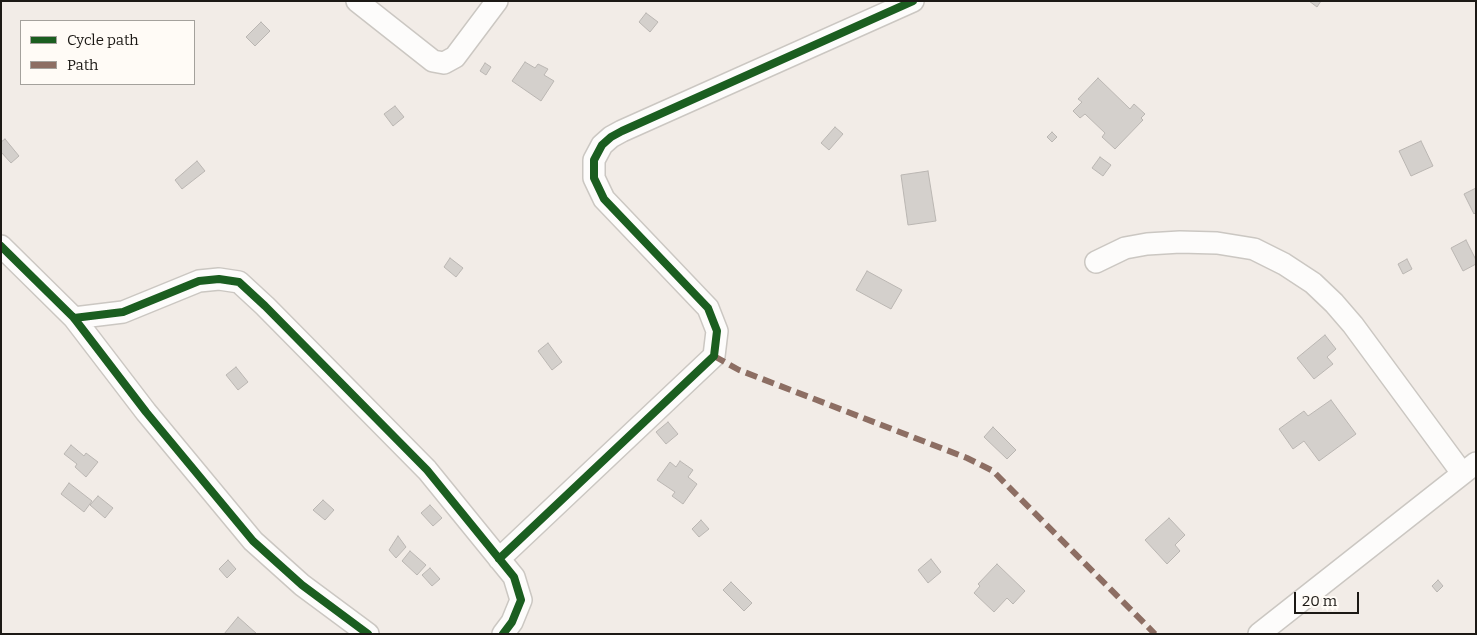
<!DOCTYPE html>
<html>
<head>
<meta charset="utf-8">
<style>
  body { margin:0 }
  #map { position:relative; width:1477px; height:635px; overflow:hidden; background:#f2ece7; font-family:Bitter,serif }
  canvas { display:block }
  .frame { position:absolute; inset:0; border:2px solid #1c1915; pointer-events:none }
  .legend { position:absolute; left:20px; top:20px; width:175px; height:65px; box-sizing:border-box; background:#fffbf6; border:1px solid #a4a19c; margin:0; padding:6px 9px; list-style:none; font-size:15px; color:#1c1915 }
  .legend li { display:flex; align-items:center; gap:10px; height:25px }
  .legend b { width:25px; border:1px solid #a4a19c }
  .scale { position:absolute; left:1294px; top:592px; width:65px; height:22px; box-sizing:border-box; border:2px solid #1c1915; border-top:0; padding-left:6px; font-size:15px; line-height:18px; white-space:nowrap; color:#1c1915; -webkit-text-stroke:4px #fffbf6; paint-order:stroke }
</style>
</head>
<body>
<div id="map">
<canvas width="1477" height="635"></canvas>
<div class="frame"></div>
<ul class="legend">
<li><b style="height:6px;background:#1b5e20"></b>Cycle path</li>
<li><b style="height:6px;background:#8d6e63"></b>Path</li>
</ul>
<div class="scale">20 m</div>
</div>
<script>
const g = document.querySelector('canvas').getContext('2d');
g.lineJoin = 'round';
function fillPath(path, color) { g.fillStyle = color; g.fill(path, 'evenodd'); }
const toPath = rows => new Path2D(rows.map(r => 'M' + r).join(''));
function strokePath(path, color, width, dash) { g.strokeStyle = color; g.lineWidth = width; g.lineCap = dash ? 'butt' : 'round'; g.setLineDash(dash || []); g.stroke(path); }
const building = toPath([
  [1309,1,1321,1,1317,7,1309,1],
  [646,13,658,22,650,32,639,22,646,13],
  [261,22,270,31,255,46,246,37,261,22],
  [525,62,535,68,538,64,548,69,544,75,554,81,541,101,512,81,525,62],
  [485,63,491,67,486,75,480,71,485,63],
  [1098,78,1130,109,1134,104,1145,114,1141,118,1143,120,1115,149,1102,137,1105,133,1085,114,1080,118,1073,111,1082,102,1078,99,1098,78],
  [395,106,404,117,393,126,384,114,395,106],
  [835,127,843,134,829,150,821,143,835,127],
  [1052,132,1057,137,1052,142,1047,137,1052,132],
  [5,139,19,156,11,163,1,152,1,142,5,139],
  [1421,141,1433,166,1411,176,1399,151,1421,141],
  [1100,157,1111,165,1103,176,1092,168,1100,157],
  [197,161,205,171,182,189,175,180,197,161],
  [928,171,936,221,908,225,901,175,928,171],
  [1476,188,1476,212,1474,214,1464,194,1476,188],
  [1466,240,1476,260,1476,264,1463,271,1451,248,1466,240],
  [450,258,463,268,456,277,444,267,450,258],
  [1407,259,1412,269,1403,274,1398,264,1407,259],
  [867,271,902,290,891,309,856,290,867,271],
  [1325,335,1336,349,1327,357,1333,364,1314,379,1297,358,1325,335],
  [548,343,562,362,552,370,538,351,548,343],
  [236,367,248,382,238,390,226,375,236,367],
  [1331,400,1356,434,1319,461,1304,441,1293,449,1279,429,1304,411,1308,416,1331,400],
  [668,422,678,434,666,444,656,432,668,422],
  [993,427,1016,450,1007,459,984,437,993,427],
  [71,445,84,456,86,453,98,462,86,477,75,467,77,464,64,454,71,445],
  [680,461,693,470,688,477,697,484,683,504,672,496,675,492,657,480,670,462,676,467,680,461],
  [69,483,92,501,84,512,61,494,69,483],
  [98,496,113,508,105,518,90,505,98,496],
  [323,500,334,510,325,520,313,510,323,500],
  [430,505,442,518,433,526,421,513,430,505],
  [1169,518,1185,535,1175,545,1180,551,1167,564,1145,540,1169,518],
  [701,520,709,529,699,537,692,529,701,520],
  [398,536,406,547,396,558,389,550,398,536],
  [410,551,426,565,417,575,402,561,410,551],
  [931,559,941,572,928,583,918,570,931,559],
  [228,560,236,569,227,578,219,569,228,560],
  [997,564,1025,591,1013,604,1007,598,994,612,974,593,980,586,978,584,997,564],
  [430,568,440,579,432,586,422,575,430,568],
  [1438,580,1443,586,1437,592,1432,586,1438,580],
  [731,582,752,603,744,611,723,590,731,582],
  [238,617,257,634,224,634,238,617]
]);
fillPath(building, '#d4d0cc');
strokePath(building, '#bab6b2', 1);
const minor = toPath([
  [357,1,433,61,444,63,455,57,497,1],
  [1,246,74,318,146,412,253,541,302,585,368,634],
  [1096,262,1125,248,1147,244,1180,242,1217,243,1254,249,1284,264,1313,283,1334,303,1353,325,1462,473],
  [74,318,123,312,199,281,219,279,239,282,265,306,427,470,514,577,521,600,512,622,503,634],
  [499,559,714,356,717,331,708,308,604,199,594,178,594,160,602,145,611,137,622,131,913,1],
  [1259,634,1476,463]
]);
strokePath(minor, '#cbc7c2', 24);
strokePath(minor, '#fdfcfb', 21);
strokePath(toPath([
  [714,356,739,370,967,458,993,471,1155,634]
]), '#8d6e63', 6, [12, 6]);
strokePath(toPath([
  [1,246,74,318,146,412,253,541,302,585,368,634],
  [74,318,123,312,199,281,219,279,239,282,265,306,427,470,514,577,521,600,512,622,503,634],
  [499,559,714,356,717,331,708,308,604,199,594,178,594,160,602,145,611,137,622,131,913,1]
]), '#1b5e20', 8);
</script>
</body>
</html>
